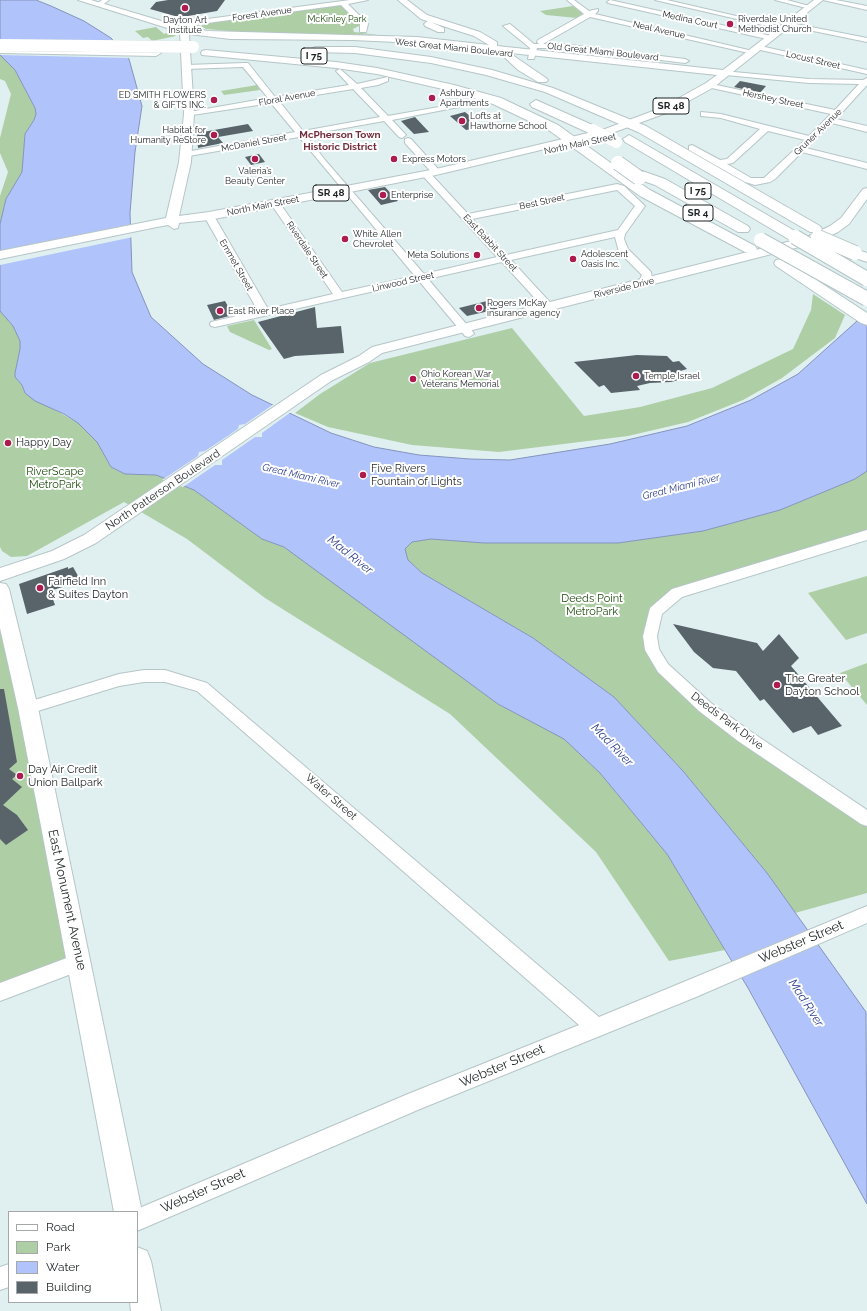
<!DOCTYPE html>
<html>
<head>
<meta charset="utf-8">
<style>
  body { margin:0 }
  #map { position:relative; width:867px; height:1311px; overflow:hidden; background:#e0f0f1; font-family:Raleway,sans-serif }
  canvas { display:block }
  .legend { position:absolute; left:8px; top:1211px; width:130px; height:92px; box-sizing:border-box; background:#fff; border:1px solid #a5a7a8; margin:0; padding:5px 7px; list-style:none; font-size:12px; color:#1f2425 }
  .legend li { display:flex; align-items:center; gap:8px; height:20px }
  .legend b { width:20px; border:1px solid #a5a7a8 }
</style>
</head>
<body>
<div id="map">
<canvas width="867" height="1311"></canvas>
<ul class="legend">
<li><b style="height:5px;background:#fff"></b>Road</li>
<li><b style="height:11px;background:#aecea6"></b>Park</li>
<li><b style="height:11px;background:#b0c3fb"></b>Water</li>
<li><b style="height:11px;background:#59636a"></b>Building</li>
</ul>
</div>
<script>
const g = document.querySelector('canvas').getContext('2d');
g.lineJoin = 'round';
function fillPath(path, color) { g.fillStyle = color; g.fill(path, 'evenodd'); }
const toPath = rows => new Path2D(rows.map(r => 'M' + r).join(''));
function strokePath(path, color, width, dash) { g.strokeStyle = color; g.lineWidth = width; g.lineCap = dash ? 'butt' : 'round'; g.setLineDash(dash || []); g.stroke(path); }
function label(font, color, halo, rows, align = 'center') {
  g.font = font + ' Raleway,sans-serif'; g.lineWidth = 4; g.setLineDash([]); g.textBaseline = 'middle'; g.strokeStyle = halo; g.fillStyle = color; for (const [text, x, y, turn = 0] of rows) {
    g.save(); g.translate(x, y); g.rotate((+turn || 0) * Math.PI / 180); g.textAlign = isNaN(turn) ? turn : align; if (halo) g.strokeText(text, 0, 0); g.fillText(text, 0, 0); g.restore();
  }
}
fillPath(toPath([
  [341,5,360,24,359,26,353,29,354,32,378,35,241,32,206,29,201,26,206,23],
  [573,6,583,13,577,18,546,15,540,11],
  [156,27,164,34,171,32,176,36,152,41,148,37,143,38,135,31],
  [0,55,15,70,35,108,36,114,34,120,25,134,22,172,6,199,0,224,0,196,8,172,0,153,0,138,11,94,5,81,0,79],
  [257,85,260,90,224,95,221,91],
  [813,294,845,315,835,338,782,378,743,400,688,422,628,436,499,452,412,445,328,427,295,413,320,394,370,363,512,328,584,416,640,407,712,388,793,349,811,310],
  [0,311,13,326,20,341,20,349,15,373,15,377,22,385,25,393,78,423,97,442,111,467,125,474,156,475,194,490,262,539,284,547,336,584,498,704,565,739,600,773,667,854,725,950,669,961,596,852,450,714,265,598,187,539,124,502,27,556,11,557,2,551,0,547],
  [254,320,272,349,269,350,230,332,227,326],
  [867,471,867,535,688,588,651,623,663,668,867,819,867,893,795,913,767,873,683,771,614,697,533,638,422,573,408,560,405,549,412,542,431,539,484,543,618,543,703,531,780,510,855,479],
  [867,576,867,633,846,640,808,593],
  [0,590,80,962,0,991],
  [867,663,867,705,840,673]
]), '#aecea6');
const water = toPath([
  [0,0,36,0,51,6,84,21,111,38,129,59,142,106,135,152,130,213,132,272,151,317,203,364,252,395,331,433,374,447,419,455,470,459,510,460,610,444,687,426,751,400,798,374,867,312,867,471,855,479,780,510,703,531,618,543,484,543,431,539,412,542,405,549,408,560,422,573,533,638,614,697,683,771,767,873,866,1012,867,1204,748,988,667,854,600,773,564,739,498,704,284,547,262,539,194,490,156,475,125,474,111,467,97,442,78,423,64,414,35,401,25,393,22,385,15,377,15,373,20,349,20,341,13,326,0,311,0,224,6,199,22,172,25,134,34,120,36,114,35,108,15,70,0,55,0,0]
]);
fillPath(water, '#b0c3fb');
strokePath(water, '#8493bb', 1);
fillPath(toPath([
  [0,41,117,42,131,58,0,55],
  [133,224,133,237,0,265,0,252],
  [274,404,291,412,262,433,262,437,255,437,222,460,222,465,215,465,183,487,162,480,198,456,199,452,205,451,238,429,239,425,245,424]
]), '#e0f0f1');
fillPath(toPath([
  [168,0,225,0,217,11,188,16,175,16,150,9,156,2],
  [740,81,766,86,760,93,734,87],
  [465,112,470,116,482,127,466,130,450,116],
  [415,117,429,132,414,134,401,121],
  [248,124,253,131,218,137,223,143,198,148,197,133],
  [259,154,265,162,251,165,245,157],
  [385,187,398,201,381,205,368,190],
  [491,300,498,309,467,316,459,308],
  [225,301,233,315,214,320,207,305],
  [315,307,317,328,341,326,344,353,295,356,284,359,258,322],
  [637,355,667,356,673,362,679,361,687,369,677,372,686,378,671,382,650,383,637,386,640,390,611,393,604,385,599,387,574,362],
  [68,567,68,569,73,567,81,581,50,591,55,605,27,614,19,584],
  [673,624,757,643,763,651,779,634,799,658,791,666,842,726,818,735,811,726,793,733,764,699,760,701,736,671,713,668,694,652],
  [0,689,4,689,17,762,9,769,17,775,12,779,22,787,3,805,17,815,28,830,6,845,0,839]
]), '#59636a');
const minor = toPath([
  [102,0,109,0,101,6,97,6,97,4,102,0],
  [350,0,368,0,348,4,368,24,366,32,360,32,360,24,341,5,200,24,192,27,187,32,180,30,186,23,200,20,350,0],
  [567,0,574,0,589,11,598,9,598,11,595,14,757,52,753,54,590,17,543,44,562,44,685,59,689,61,685,63,562,48,537,48,534,59,528,59,530,48,503,26,510,24,534,44,539,44,537,42,538,40,584,14,567,0],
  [610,0,771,36,775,38,771,40,608,3,607,2,610,0],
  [655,0,667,0,788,28,784,30,655,0],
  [775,0,787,0,813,7,810,9,775,0],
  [823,0,836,0,867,6,867,10,823,0],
  [430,19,434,19,436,20,433,23,444,28,444,32,438,32,425,26,424,24,430,19],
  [786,22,867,38,867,42,789,26,785,24,786,22],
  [756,45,867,70,867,74,756,49,756,45],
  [245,63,248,63,275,97,349,85,336,71,340,69,357,84,388,77,388,81,378,85,361,88,388,116,467,102,468,104,464,106,392,120,406,135,402,138,399,137,384,121,306,135,325,160,424,274,497,257,423,176,423,172,426,171,429,172,468,214,617,184,624,186,645,206,625,234,624,239,628,249,651,272,652,279,648,284,640,284,639,282,642,275,619,252,615,237,511,260,558,311,559,313,558,315,554,316,550,315,502,262,428,279,473,332,474,334,469,337,465,336,419,281,215,327,211,326,210,324,211,322,258,311,204,216,209,213,214,216,268,309,333,294,271,204,276,201,279,202,342,292,415,276,299,137,183,157,182,155,186,152,295,132,271,103,186,116,186,112,189,112,268,98,243,67,186,69,182,67,186,65,245,63],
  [353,89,380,117,303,131,279,101,353,89],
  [617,190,635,206,618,230,506,255,472,219,617,190],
  [723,71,809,79,863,80,867,78,867,85,836,119,867,126,867,132,832,123,806,148,867,163,867,169,802,152,775,179,770,182,755,185,745,182,689,150,689,146,692,145,720,160,727,159,760,129,721,118,701,116,701,112,721,114,809,136,831,114,707,87,707,83,835,110,859,84,809,83,726,75,723,75,723,71],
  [768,131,805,140,764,178,751,178,727,164,733,163,768,131],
  [408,138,411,139,439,170,439,174,433,174,405,143,405,139,408,138],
  [867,530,867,540,682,597,662,614,657,636,659,649,668,664,711,703,750,731,867,810,867,826,861,824,738,741,699,711,658,672,645,650,643,636,650,608,672,589,867,530],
  [144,670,165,670,207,683,599,1017,867,906,867,923,696,997,420,1109,137,1231,137,1212,130,1212,408,1094,579,1025,197,691,165,682,144,682,119,686,28,714,22,712,20,708,22,704,28,702,119,674,144,670],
  [80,953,87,956,89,962,87,968,0,1001,0,983,80,953],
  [9,1264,9,1287,0,1290,0,1267,9,1264]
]);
const major = toPath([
  [78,0,91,0,178,26,208,31,417,37,489,45,474,36,421,19,398,0,407,0,427,15,480,32,497,42,497,46,723,70,814,0,823,0,714,87,669,112,612,133,436,175,209,220,179,223,178,228,174,229,168,225,157,227,0,259,0,251,166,218,179,162,184,114,180,32,78,0],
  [189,34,230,39,353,40,417,43,717,75,706,83,661,108,605,129,436,169,209,212,179,216,191,162,194,114,189,34],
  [867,188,867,199,849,224,838,232,815,243,382,353,369,362,331,381,96,543,64,559,0,581,0,568,52,551,84,535,321,375,359,356,372,347,807,237,830,226,841,218,863,189,867,188],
  [0,583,6,584,9,589,38,708,142,1212,137,1222,137,1212,114,1212,40,821,18,708,0,628,0,583],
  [137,1247,147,1251,151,1261,161,1311,131,1311,130,1302,137,1302,137,1247]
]);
const highway = toPath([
  [0,47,156,50,161,53,156,56,0,53,0,47],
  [315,47,355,47,431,57,492,70,553,88,646,126,820,226,822,229,820,232,810,232,638,132,545,92,486,75,431,63,355,53,311,52,310,50,315,47],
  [206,50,336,62,377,68,454,85,501,98,558,125,615,166,625,165,665,179,748,226,750,229,748,232,738,232,655,185,629,176,650,190,755,246,757,249,755,252,745,252,640,196,550,131,493,104,447,90,377,74,336,68,202,55,201,53,202,51,206,50],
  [505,50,546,78,548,80,546,82,538,82,518,70,500,53,505,50],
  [536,100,597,127,599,130,593,134,589,133,532,107,530,104,536,100],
  [629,135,800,234,802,237,800,240,795,241,790,240,625,142,623,139,629,135],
  [855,249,867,253,867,262,850,256,848,253,850,250,855,249],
  [781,259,786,260,867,313,867,325,861,323,776,266,774,263,776,260,781,259]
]);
strokePath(minor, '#b6c5c6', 2);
strokePath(major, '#b6c5c6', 2);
strokePath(highway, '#b6c5c6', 2);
fillPath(minor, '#fff');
fillPath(major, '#fff');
fillPath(highway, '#fff');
const highwayBridgeFar1 = toPath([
  [0,45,193,47],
  [593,130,616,142]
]);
const highwayBridge = toPath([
  [618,163,639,178],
  [795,237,867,279],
  [818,237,855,253],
  [761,240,867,299]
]);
strokePath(highwayBridgeFar1, '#b6c5c6', 12, []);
strokePath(highwayBridge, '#b6c5c6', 16, []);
strokePath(highwayBridgeFar1, '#fff', 12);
strokePath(highwayBridge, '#fff', 14);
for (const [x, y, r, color] of [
  [185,8,4,"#ad1b4f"],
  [730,24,4,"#ad1b4f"],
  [432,98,4,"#ad1b4f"],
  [214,100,4,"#ad1b4f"],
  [462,121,4,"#ad1b4f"],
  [214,135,4,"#ad1b4f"],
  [255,159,4,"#ad1b4f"],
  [394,159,4,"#ad1b4f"],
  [383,195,4,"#ad1b4f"],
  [345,239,4,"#ad1b4f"],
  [477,255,4,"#ad1b4f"],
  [573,259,4,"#ad1b4f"],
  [479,308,4,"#ad1b4f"],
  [220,311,4,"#ad1b4f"],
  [636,376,4,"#ad1b4f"],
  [413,379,4,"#ad1b4f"],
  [8,443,4,"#ad1b4f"],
  [363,475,4,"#ad1b4f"],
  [40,588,4,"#ad1b4f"],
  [777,685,4,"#ad1b4f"],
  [20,776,4,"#ad1b4f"]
]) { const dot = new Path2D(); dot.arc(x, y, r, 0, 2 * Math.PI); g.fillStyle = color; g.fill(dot); strokePath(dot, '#fff', 1.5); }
label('9px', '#1f2425', '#fff', [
  ["Forest Avenue",262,14,-8],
  ["Medina Court",690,20,12],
  ["Neal Avenue",659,30,13],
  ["West Great Miami Boulevard",454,48,6],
  ["Old Great Miami Boulevard",603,52,6],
  ["Locust Street",813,60,13],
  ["Floral Avenue",287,98,-10],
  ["Hershey Street",773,99,12],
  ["Gruner Avenue",818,132,-44],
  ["McDaniel Street",254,143,-10],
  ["North Main Street",580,144,-12],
  ["Best Street",542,202,-12],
  ["North Main Street",263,206,-11],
  ["East Babbit Street",490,243,47],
  ["Riverdale Street",307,250,56],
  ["Emmet Street",236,265,60],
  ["Linwood Street",403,282,-13],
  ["Riverside Drive",624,288,-14]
]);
label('9px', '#1f4e0f', '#fff', [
  ["McKinley Park",337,19]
]);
label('9px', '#1f2425', '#fff', [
  ["Riverdale United",738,19],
  ["Methodist Church",738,29],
  ["Dayton Art",185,20,"center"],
  ["Institute",185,30,"center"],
  ["Ashbury",440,93],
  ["Apartments",440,103],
  ["ED SMITH FLOWERS",206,95,"right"],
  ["& GIFTS INC.",206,105,"right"],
  ["Lofts at",470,116],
  ["Hawthorne School",470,126],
  ["Habitat for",206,130,"right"],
  ["Humanity ReStore",206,140,"right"],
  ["Express Motors",402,159],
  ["Valeria’s",255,171,"center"],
  ["Beauty Center",255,181,"center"],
  ["Enterprise",391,195],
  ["White Allen",353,234],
  ["Chevrolet",353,244],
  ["Adolescent",581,254],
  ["Oasis Inc.",581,264],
  ["Meta Solutions",469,255,"right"],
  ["Rogers McKay",487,303],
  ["insurance agency",487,313],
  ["East River Place",228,311],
  ["Ohio Korean War",421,374],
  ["Veterans Memorial",421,384],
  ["Temple Israel",644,376]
], 'left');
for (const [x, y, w] of [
  [314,56,26],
  [671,106,36],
  [698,191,26],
  [331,193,36],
  [698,213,30]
]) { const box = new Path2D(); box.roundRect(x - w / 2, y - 8, w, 16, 3); g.fillStyle = '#fff'; g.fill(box); strokePath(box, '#1f2425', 1); }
label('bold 10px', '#1f2425', null, [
  ["I 75",314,56],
  ["SR 48",671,106],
  ["I 75",698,191],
  ["SR 48",331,193],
  ["SR 4",698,213]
]);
label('bold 10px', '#732d3e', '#fff', [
  ["McPherson Town",340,135],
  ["Historic District",340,147]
]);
label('italic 10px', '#2e418f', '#fff', [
  ["Great Miami River",301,476,13],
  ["Great Miami River",681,487,-14]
]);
label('11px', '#1f2425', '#fff', [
  ["Happy Day",16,443],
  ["Five Rivers",371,469],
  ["Fountain of Lights",371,482],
  ["Fairfield Inn",48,582],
  ["& Suites Dayton",48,595],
  ["The Greater",785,679],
  ["Dayton School",785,692],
  ["Day Air Credit",28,770],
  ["Union Ballpark",28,783]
], 'left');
label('11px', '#1f4e0f', '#fff', [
  ["RiverScape",55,472],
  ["MetroPark",55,485],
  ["Deeds Point",592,599],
  ["MetroPark",592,612]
]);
label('11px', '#1f2425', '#fff', [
  ["North Patterson Boulevard",163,490,-34],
  ["Deeds Park Drive",727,721,37],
  ["Water Street",331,797,41]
]);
label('italic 12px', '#2e418f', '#fff', [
  ["Mad River",350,555,39],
  ["Mad River",612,745,46],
  ["Mad River",806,1003,57]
]);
label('13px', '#1f2425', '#fff', [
  ["East Monument Avenue",67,900,78],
  ["Webster Street",801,942,-23],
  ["Webster Street",502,1066,-23],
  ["Webster Street",203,1191,-24]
]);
</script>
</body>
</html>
